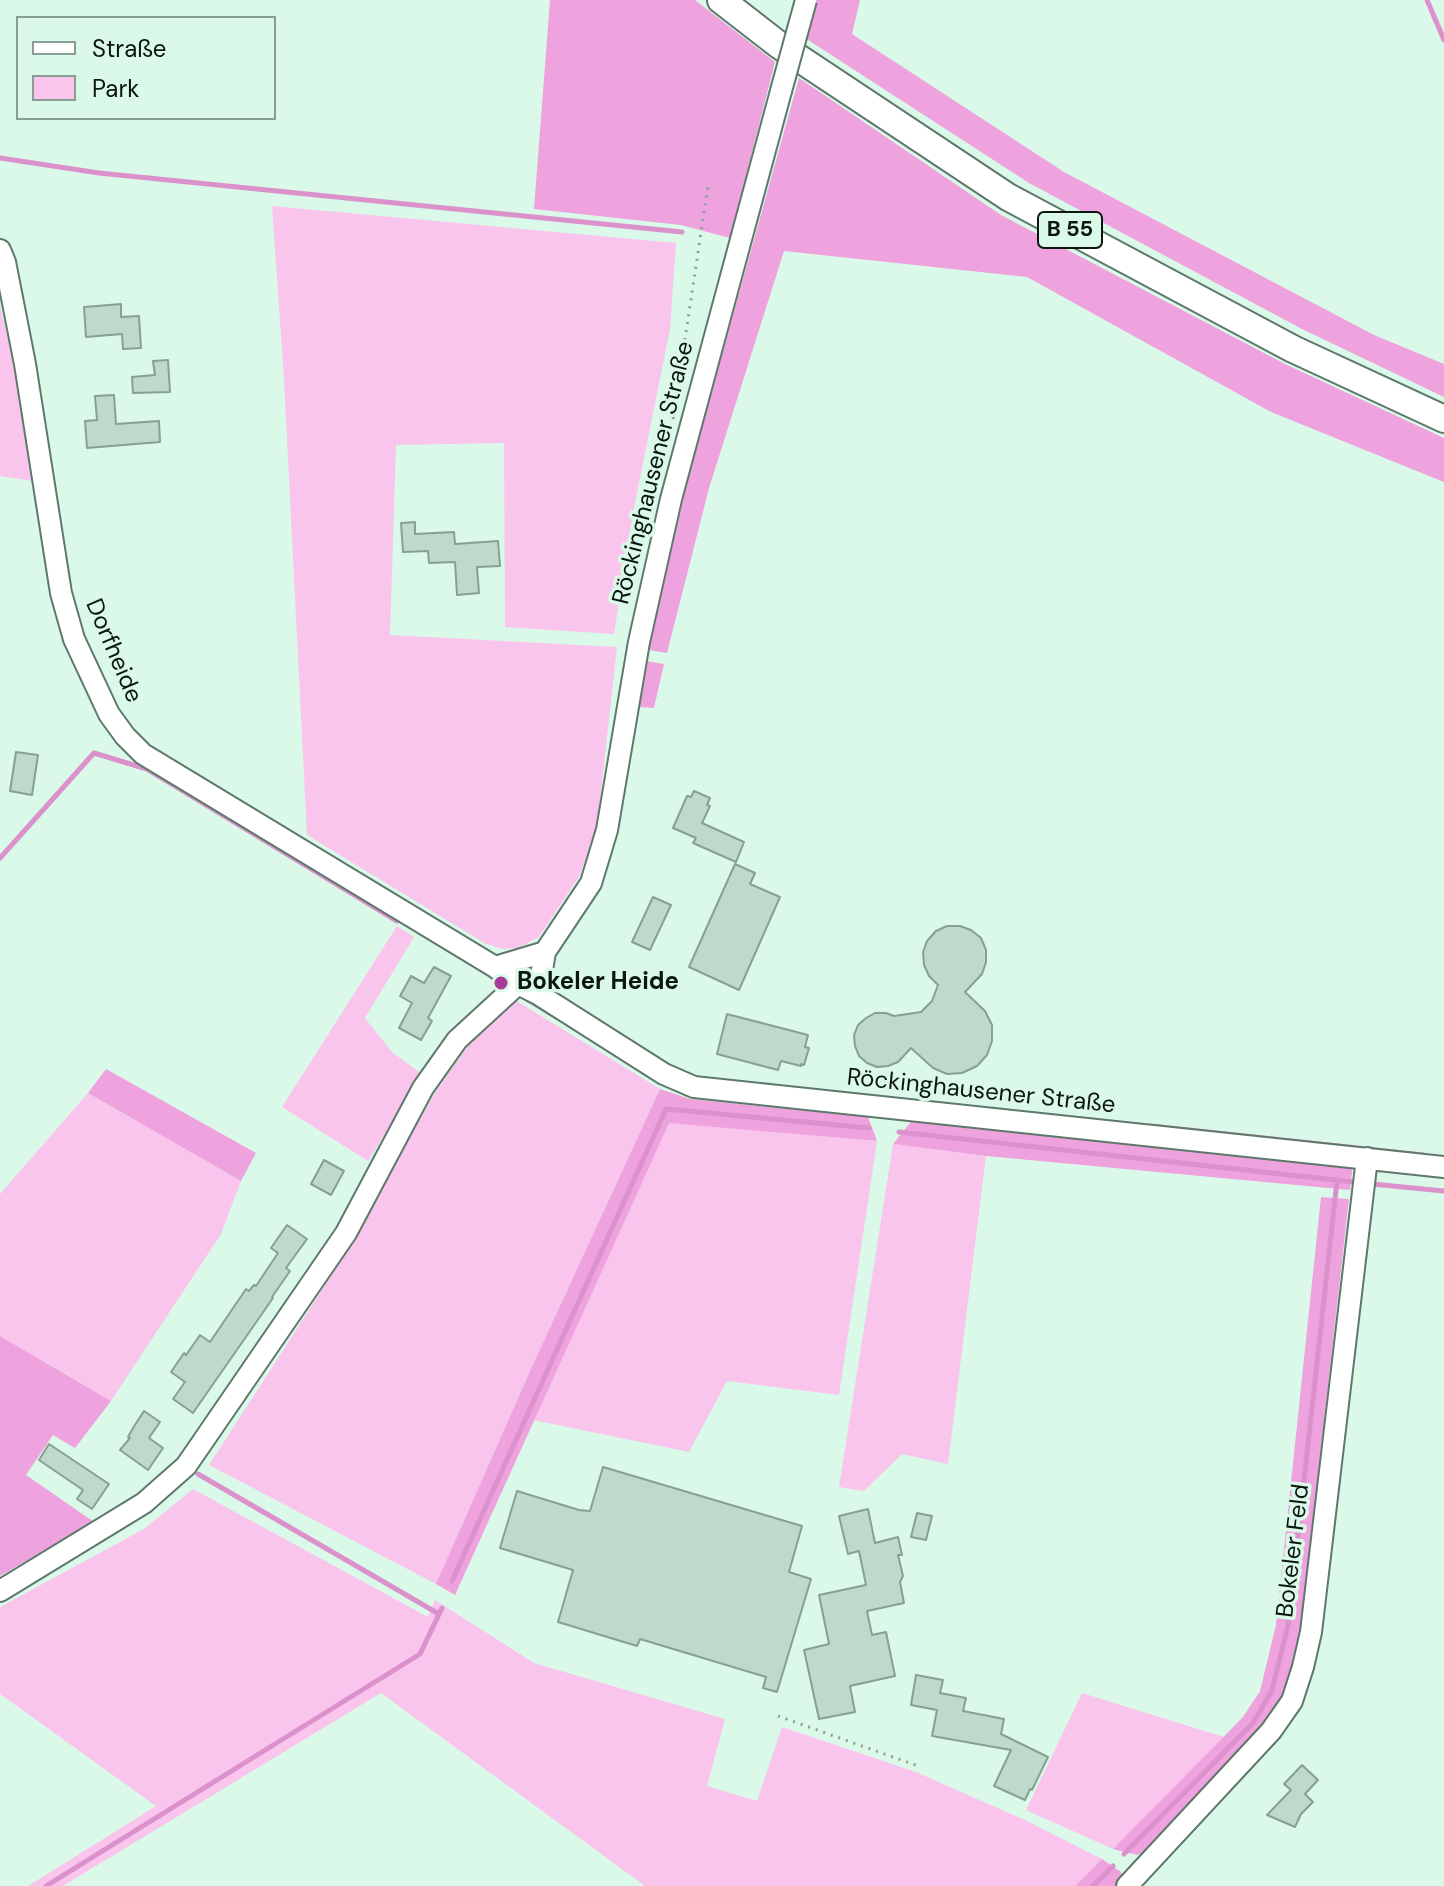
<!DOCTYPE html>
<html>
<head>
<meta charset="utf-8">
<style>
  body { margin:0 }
  #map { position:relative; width:1444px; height:1886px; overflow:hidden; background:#dbf9e9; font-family:"DM Sans",sans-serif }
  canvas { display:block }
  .legend { position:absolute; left:16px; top:16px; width:260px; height:104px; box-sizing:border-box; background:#dbf9e9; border:2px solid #889e93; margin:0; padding:10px 14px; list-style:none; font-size:24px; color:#0c1611 }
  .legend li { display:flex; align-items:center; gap:16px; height:40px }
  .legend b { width:40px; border:2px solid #889e93 }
</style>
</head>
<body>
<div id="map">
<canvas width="1444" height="1886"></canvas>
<ul class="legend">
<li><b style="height:10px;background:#fff"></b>Straße</li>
<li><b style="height:22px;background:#f9c5ec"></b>Park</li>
</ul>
</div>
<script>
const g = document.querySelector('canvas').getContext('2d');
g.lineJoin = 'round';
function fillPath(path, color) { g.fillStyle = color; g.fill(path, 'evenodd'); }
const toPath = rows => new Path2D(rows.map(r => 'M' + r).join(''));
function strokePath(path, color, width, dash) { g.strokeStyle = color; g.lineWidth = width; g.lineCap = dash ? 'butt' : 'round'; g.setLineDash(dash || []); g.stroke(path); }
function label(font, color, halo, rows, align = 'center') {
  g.font = font + ' "DM Sans",sans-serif'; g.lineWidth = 7; g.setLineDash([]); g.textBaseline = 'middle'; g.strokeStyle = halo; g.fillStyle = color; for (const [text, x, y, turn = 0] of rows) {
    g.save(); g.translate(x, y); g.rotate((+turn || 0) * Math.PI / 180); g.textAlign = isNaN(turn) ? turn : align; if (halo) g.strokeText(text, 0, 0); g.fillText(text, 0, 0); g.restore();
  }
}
fillPath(toPath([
  [272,206,676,243,670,329,633,513,614,634,505,627,504,443,396,445,390,635,617,647,597,828,579,877,539,937,518,948,503,949,486,944,307,835,284,379],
  [0,306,14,364,33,481,0,476],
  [397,926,414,937,365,1018,392,1052,422,1074,368,1161,282,1107],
  [515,1000,660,1089,530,1371,436,1584,209,1465,338,1265,435,1093,470,1043],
  [88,1093,241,1181,221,1234,111,1401,0,1336,0,1194],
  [669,1122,877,1141,839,1395,727,1381,689,1452,533,1420],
  [893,1144,986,1156,948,1464,902,1454,864,1491,839,1487],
  [193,1489,428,1617,435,1600,534,1663,725,1719,707,1786,757,1801,782,1727,916,1772,1025,1820,1102,1859,1075,1886,645,1886,381,1693,63,1886,28,1886,156,1806,0,1694,0,1607,144,1529],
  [1082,1693,1224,1737,1113,1849,1026,1810]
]), '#f9c5ec');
fillPath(toPath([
  [550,0,695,0,775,62,730,238,681,225,534,209],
  [816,0,860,0,852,34,1064,172,1374,335,1444,364,1444,397,1302,329,1029,183,805,38],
  [799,78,1001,215,1285,364,1444,438,1444,482,1271,412,1027,277,784,251,709,488,667,653,649,650,686,484],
  [647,661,664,664,654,708,638,707],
  [106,1069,256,1153,241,1181,88,1093],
  [660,1089,690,1099,868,1117,877,1141,669,1123,455,1595,436,1584,530,1371],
  [914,1118,1353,1163,1350,1190,986,1156,893,1144],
  [1321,1197,1349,1199,1301,1624,1295,1660,1286,1692,1265,1727,1152,1849,1137,1855,1113,1849,1243,1717,1260,1691,1276,1625],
  [0,1336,111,1401,75,1448,53,1435,26,1475,94,1522,0,1576],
  [1102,1859,1121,1872,1123,1881,1118,1886,1075,1886]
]), '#eea2de');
strokePath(toPath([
  [1427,0,1444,40],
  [0,158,99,173,682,232],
  [0,858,94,753,147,769,397,921],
  [527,999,553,1015],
  [1151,1126,1423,1155],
  [899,1132,1354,1182],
  [1372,1184,1444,1191],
  [198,1474,439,1614],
  [452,1581,666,1109,869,1128],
  [1124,1854,1254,1722,1272,1690,1288,1626,1337,1181],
  [46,1886,420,1654,442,1608],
  [1093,1886,1113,1866]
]), '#db91cb', 5);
const building = toPath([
  [121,304,121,317,139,316,141,348,123,349,122,334,86,337,84,307,121,304],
  [168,360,170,392,133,393,132,377,155,375,153,361,168,360],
  [114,395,116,424,159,421,160,442,87,448,85,421,97,420,95,396,114,395],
  [415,522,415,534,454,532,455,544,498,541,500,566,477,567,479,593,457,595,455,562,429,563,428,551,403,552,401,523,415,522],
  [16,752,38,755,32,795,10,791,16,752],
  [694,791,710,798,707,805,710,806,702,823,744,842,736,862,693,843,696,838,673,828,687,796,691,797,694,791],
  [735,864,755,873,750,884,780,897,739,990,689,967,735,864],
  [653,897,671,905,650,950,632,942,653,897],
  [947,926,960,926,971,930,981,938,986,950,986,962,982,974,965,992,985,1011,992,1025,992,1041,987,1055,977,1066,962,1073,947,1074,933,1068,911,1048,898,1062,888,1066,877,1067,867,1063,859,1056,855,1046,854,1035,858,1025,866,1018,875,1013,886,1013,894,1016,921,1012,932,1001,938,985,929,976,924,965,923,952,927,941,936,931,947,926],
  [434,967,451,976,428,1018,432,1021,421,1040,399,1028,412,1003,400,996,411,976,424,983,434,967],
  [727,1014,808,1035,805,1047,809,1048,804,1065,801,1064,801,1066,781,1061,778,1070,717,1054,727,1014],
  [324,1160,344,1171,331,1195,311,1184,324,1160],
  [287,1225,307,1239,286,1268,290,1271,272,1297,273,1298,193,1413,173,1399,185,1382,171,1372,184,1353,186,1355,200,1335,210,1342,246,1289,249,1291,254,1285,256,1286,278,1253,271,1248,287,1225],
  [144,1411,160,1422,149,1438,163,1448,148,1470,120,1450,130,1438,128,1437,133,1428,144,1411],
  [49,1444,109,1484,92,1509,77,1499,83,1490,39,1460,49,1444],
  [603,1467,802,1526,789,1572,811,1579,777,1692,763,1688,766,1677,640,1639,637,1646,558,1622,573,1570,500,1548,517,1491,579,1510,590,1511,603,1467],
  [868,1509,875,1543,898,1537,902,1555,898,1555,903,1576,900,1582,904,1603,867,1611,872,1635,886,1632,895,1676,850,1686,855,1712,819,1719,804,1650,829,1644,819,1595,866,1585,859,1551,848,1554,839,1516,868,1509],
  [917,1513,932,1516,926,1540,911,1537,917,1513],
  [916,1675,943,1680,940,1693,966,1698,963,1711,1004,1719,1001,1734,1048,1757,1032,1790,1030,1789,1025,1800,994,1786,1011,1750,932,1736,937,1710,911,1705,916,1675],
  [1302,1765,1318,1780,1305,1794,1313,1802,1301,1814,1295,1827,1267,1815,1291,1790,1284,1784,1302,1765]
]);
fillPath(building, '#bddacb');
strokePath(building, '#86a193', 2);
const minor = toPath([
  [0,250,5,262,25,364,61,593,74,639,109,714,125,736,143,754,495,967,518,984,538,994,664,1074,694,1087,1444,1167],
  [495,967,545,952],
  [538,994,545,952,591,883,607,830,639,642,671,499,781,91],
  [0,1591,144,1503,186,1466,346,1233,423,1088,457,1040,518,984],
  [1127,1886,1271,1731,1292,1701,1303,1667,1311,1632,1367,1158]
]);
const major = toPath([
  [721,0,779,45,1008,197,1293,349,1444,419]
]);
strokePath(minor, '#5e786b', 24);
strokePath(major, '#5e786b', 30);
strokePath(toPath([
  [673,419,708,186],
  [778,1716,921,1767]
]), '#8aa094', 3, [2, 6]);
strokePath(minor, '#fff', 20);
strokePath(major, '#fff', 26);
const minorBridge = toPath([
  [781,91,806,0]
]);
strokePath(minorBridge, '#5e786b', 24, []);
strokePath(minorBridge, '#fff', 20);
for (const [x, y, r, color] of [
  [501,983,8,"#a93a97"]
]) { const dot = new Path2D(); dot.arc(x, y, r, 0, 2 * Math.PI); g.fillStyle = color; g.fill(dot); strokePath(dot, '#dbf9e9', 3); }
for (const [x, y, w] of [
  [1070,230,64]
]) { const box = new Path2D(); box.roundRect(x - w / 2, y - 18, w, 36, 6); g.fillStyle = '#dbf9e9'; g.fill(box); strokePath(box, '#0c1611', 2); }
label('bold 22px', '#0c1611', null, [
  ["B 55",1070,230]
]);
label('24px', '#0c1611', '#dbf9e9', [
  ["Röckinghausener Straße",654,473,-76],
  ["Dorfheide",113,651,67],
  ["Röckinghausener Straße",981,1092,6],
  ["Bokeler Feld",1294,1551,-83]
]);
label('bold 24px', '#0c1611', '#dbf9e9', [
  ["Bokeler Heide",517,983]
], 'left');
</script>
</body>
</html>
